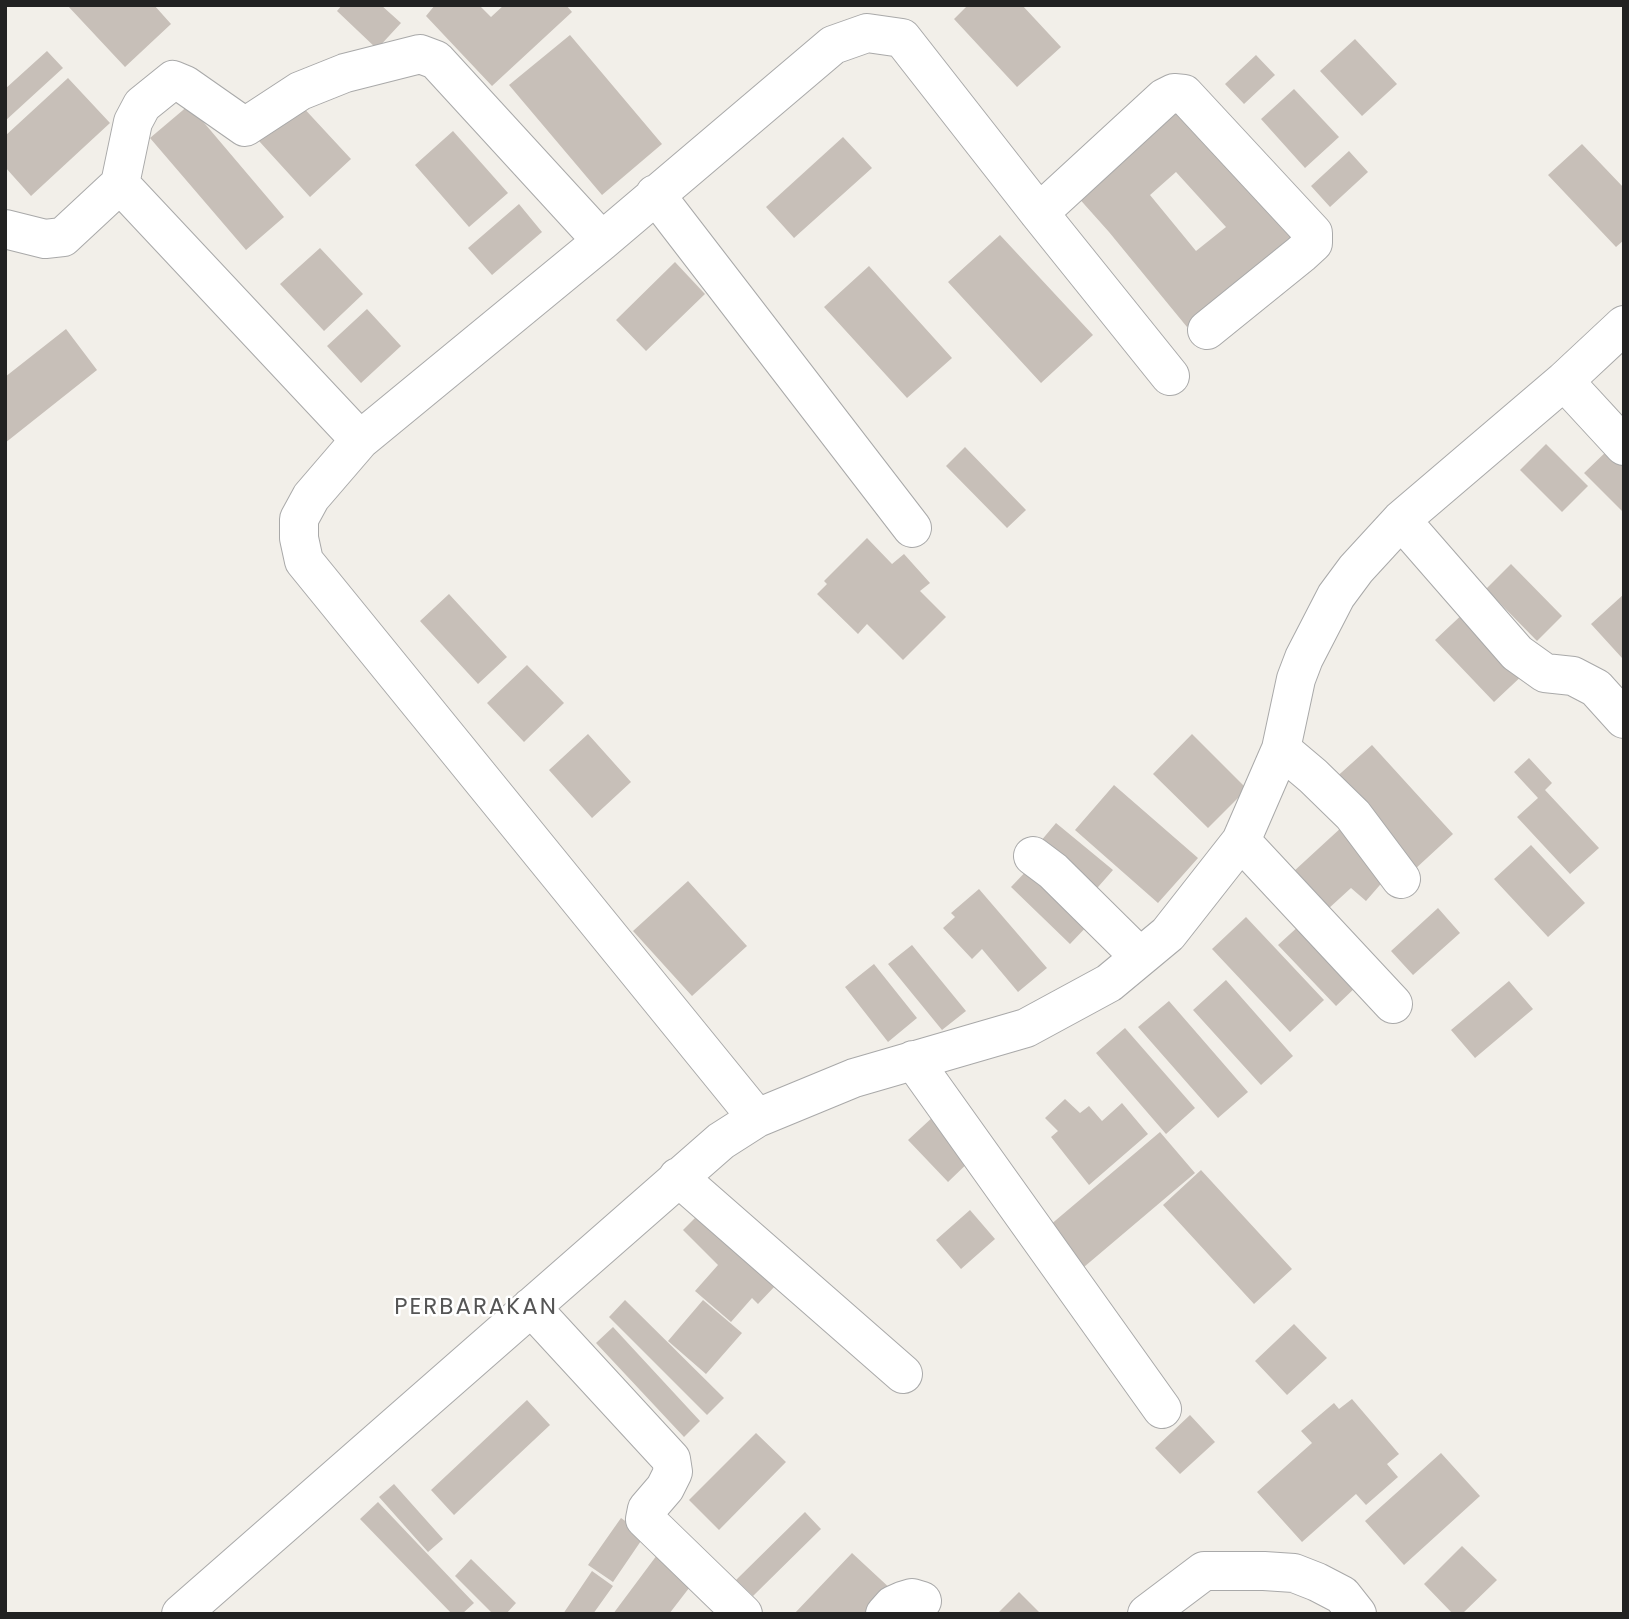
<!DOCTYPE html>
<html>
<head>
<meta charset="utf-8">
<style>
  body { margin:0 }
  #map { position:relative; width:1629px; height:1619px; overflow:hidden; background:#f2efe9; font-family:Poppins,sans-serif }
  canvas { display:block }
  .frame { position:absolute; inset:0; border:7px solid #222; pointer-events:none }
</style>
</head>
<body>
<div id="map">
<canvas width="1629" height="1619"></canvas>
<div class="frame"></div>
</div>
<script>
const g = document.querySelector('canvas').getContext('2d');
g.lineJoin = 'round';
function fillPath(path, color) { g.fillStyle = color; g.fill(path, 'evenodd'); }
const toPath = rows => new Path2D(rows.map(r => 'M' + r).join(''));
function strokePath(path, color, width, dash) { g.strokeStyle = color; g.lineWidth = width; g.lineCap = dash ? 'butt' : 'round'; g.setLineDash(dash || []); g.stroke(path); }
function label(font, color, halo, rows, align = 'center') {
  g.font = font + ' Poppins,sans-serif'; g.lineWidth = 5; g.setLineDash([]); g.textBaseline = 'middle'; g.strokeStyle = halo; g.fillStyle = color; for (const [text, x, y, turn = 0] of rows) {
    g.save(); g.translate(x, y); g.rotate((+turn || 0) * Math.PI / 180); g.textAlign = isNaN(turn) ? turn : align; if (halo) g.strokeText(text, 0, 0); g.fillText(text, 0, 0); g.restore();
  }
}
fillPath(toPath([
  [67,5,154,5,171,24,125,67],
  [342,5,381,5,401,23,377,49,337,11],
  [435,5,479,5,491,17,504,5,566,5,572,12,492,86,426,16],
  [968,5,1022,5,1061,47,1017,87,954,19],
  [570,35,662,144,602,195,509,85],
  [1355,39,1397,84,1362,116,1320,71],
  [47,51,63,68,5,121,5,89],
  [1256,55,1275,75,1244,104,1225,84],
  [68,78,110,123,31,196,5,167,5,136],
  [1294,89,1339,137,1305,168,1261,119],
  [1180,100,1302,236,1187,327,1109,232,1076,195],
  [1176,172,1226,227,1196,251,1150,195],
  [300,104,351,159,310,197,259,141],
  [189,105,284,217,246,250,150,138],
  [453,131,508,193,469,227,415,165],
  [843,137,872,168,794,238,766,207],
  [1582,144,1624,188,1624,240,1616,247,1548,175],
  [1349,151,1368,172,1330,207,1311,186],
  [519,204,542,232,492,275,468,248],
  [1000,235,1093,335,1041,383,948,282],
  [320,248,363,294,324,331,280,284],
  [675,262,705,294,646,351,616,320],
  [869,266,952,358,907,398,824,307],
  [367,309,401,346,361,383,327,346],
  [66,329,97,370,5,443,5,377],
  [1546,444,1588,486,1562,512,1520,470],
  [1612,446,1624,458,1624,513,1584,473],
  [965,447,1026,510,1007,528,946,466],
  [867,538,892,564,904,554,930,583,920,591,946,617,903,660,867,624,858,634,817,594,827,584,824,581],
  [1511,564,1562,616,1537,641,1486,589],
  [449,594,507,657,478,684,420,621],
  [1624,594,1624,656,1622,658,1591,624],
  [1468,609,1527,671,1494,702,1435,640],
  [527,665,564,703,524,742,487,703],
  [588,734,631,782,592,818,549,770],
  [1192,734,1247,789,1208,828,1153,774],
  [1372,745,1453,834,1414,870,1332,781],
  [1529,758,1552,783,1545,790,1599,848,1570,874,1517,817,1538,798,1514,772],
  [1114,785,1198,858,1158,903,1075,830],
  [1056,823,1113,870,1091,895,1035,848],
  [1343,826,1386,878,1366,901,1351,888,1328,909,1293,872],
  [1531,845,1585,903,1548,937,1494,879],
  [1032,865,1091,922,1070,944,1011,887],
  [688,881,747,946,692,996,633,931],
  [979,889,1047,968,1018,992,982,949,972,959,943,928,955,917,951,913],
  [1438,908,1460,933,1413,975,1391,951],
  [1246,917,1324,1000,1290,1032,1212,949],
  [1301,924,1358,985,1336,1006,1278,945],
  [912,945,966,1011,942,1030,888,964],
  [874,964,917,1018,888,1042,845,987],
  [1226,980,1293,1056,1261,1085,1193,1010],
  [1509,981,1533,1009,1475,1058,1451,1030],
  [1169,1001,1248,1092,1218,1118,1138,1027],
  [1125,1028,1195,1108,1166,1134,1096,1053],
  [1065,1099,1080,1113,1089,1106,1102,1121,1122,1103,1148,1134,1089,1185,1051,1137,1058,1131,1045,1118],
  [935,1115,975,1156,948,1182,908,1140],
  [1160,1132,1195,1173,1084,1267,1049,1226],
  [1201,1170,1292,1269,1254,1304,1163,1205],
  [970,1210,995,1239,961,1269,936,1240],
  [702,1211,776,1285,758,1304,752,1298,731,1322,695,1291,718,1265,683,1230],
  [625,1300,724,1398,707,1415,609,1317],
  [703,1300,742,1333,706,1374,668,1341],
  [1294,1324,1327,1358,1287,1395,1255,1361],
  [613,1327,700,1421,684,1437,596,1343],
  [1352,1399,1399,1454,1387,1464,1398,1477,1366,1505,1356,1494,1302,1542,1257,1492,1312,1443,1301,1431,1334,1403,1339,1409],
  [527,1400,550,1425,454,1515,431,1490],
  [1190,1415,1215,1442,1180,1474,1155,1448],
  [756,1433,786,1462,719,1530,689,1500],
  [1441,1453,1480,1496,1404,1565,1365,1521],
  [394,1484,443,1539,428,1552,379,1497],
  [378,1502,474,1603,462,1614,452,1614,360,1519],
  [805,1512,821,1529,753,1596,736,1580],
  [621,1518,645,1535,613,1582,588,1565],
  [1462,1546,1497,1580,1462,1614,1453,1614,1424,1584],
  [660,1551,696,1579,669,1614,613,1614],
  [852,1553,893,1591,871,1614,794,1614],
  [471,1559,516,1603,506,1614,493,1614,455,1576],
  [592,1571,613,1586,593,1614,563,1614],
  [1019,1592,1041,1614,997,1614]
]), '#c7bfb8');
const minor = toPath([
  [120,184,133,122,142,105,173,80,185,85,245,127,300,91,345,73,420,54,436,60,602,241],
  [655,194,912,528],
  [1039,213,1164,98,1174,93,1184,94,1313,233,1313,243,1301,254,1207,330],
  [5,229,45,239,63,237,120,184,360,440],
  [1564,381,1624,446],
  [1401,520,1517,653,1545,673,1573,676,1596,688,1624,719],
  [1281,749,1313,776,1353,815,1401,879],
  [1241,841,1393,1004],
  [1033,856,1053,871,1140,957],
  [913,1060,1162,1409],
  [757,1118,304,561,299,538,299,519,311,497,360,440,602,241,833,45,867,33,902,38,1039,213,1170,376],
  [678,1177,903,1374],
  [531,1307,671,1459,673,1472,665,1488,647,1509,645,1519,743,1614],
  [181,1614,721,1141,757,1118,854,1078,1026,1028,1109,983,1168,934,1241,841,1281,749,1296,679,1304,658,1336,596,1356,569,1401,520,1564,381,1624,325],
  [885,1614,893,1605,902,1601,912,1598,922,1601],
  [1147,1614,1204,1571,1264,1571,1294,1573,1317,1582,1342,1595,1357,1614]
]);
strokePath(minor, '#a9a9a9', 40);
strokePath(minor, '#fff', 38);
g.letterSpacing = '2px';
label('23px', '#555', '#fff', [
  ["PERBARAKAN",476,1308]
]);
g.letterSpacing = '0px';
</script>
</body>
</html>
